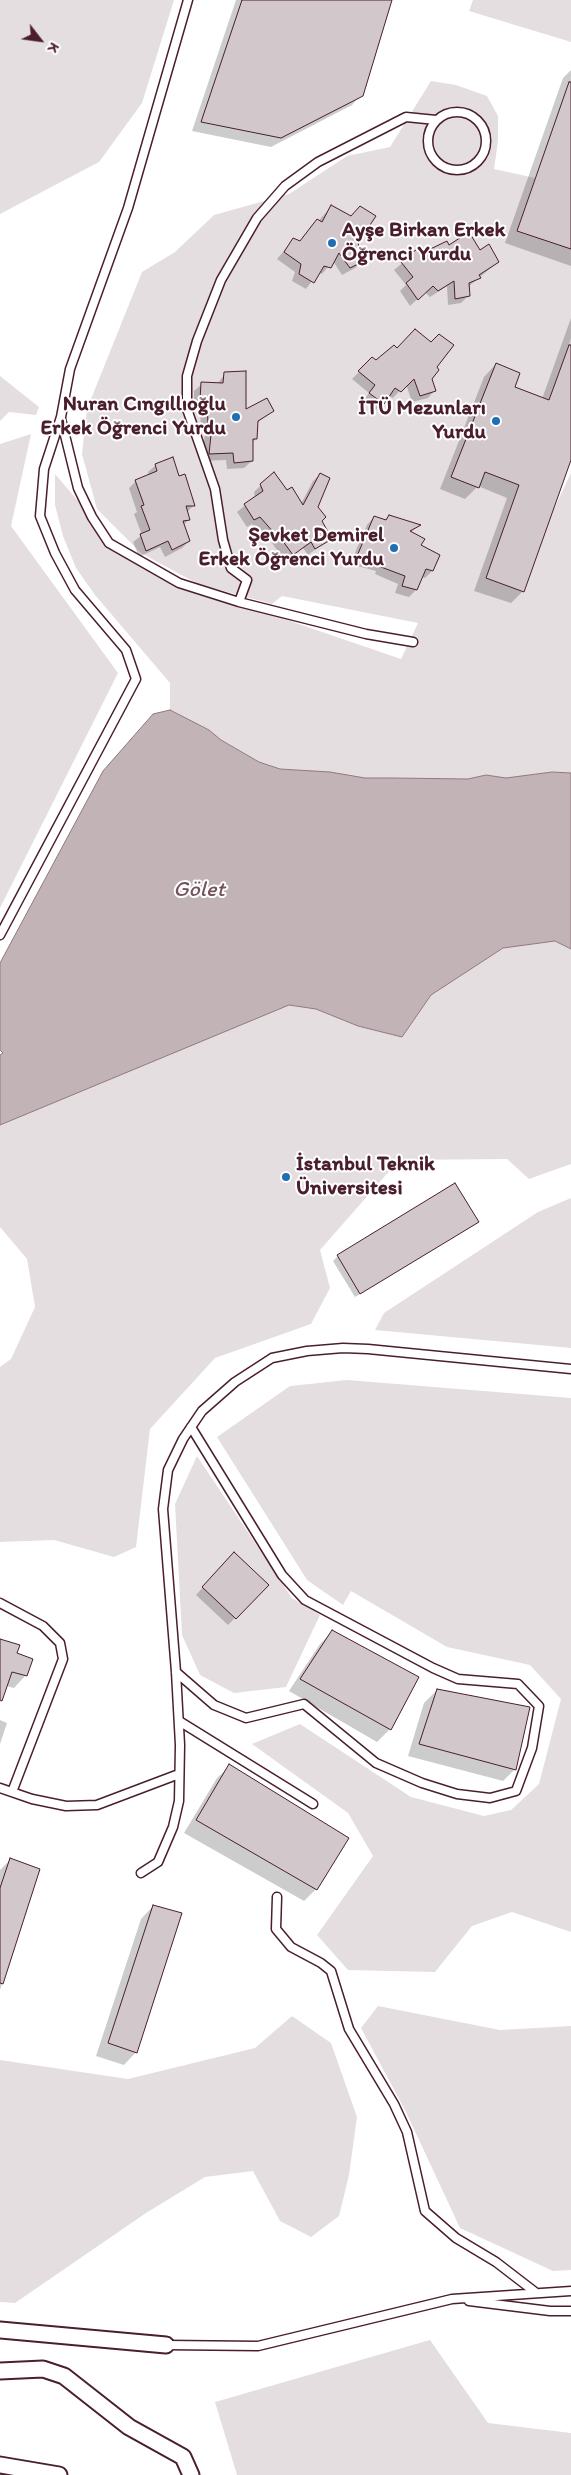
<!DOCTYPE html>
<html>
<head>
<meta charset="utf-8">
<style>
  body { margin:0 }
  #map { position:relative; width:571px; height:2475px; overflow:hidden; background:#fff; font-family:Itim,sans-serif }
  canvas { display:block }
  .north { position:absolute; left:15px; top:15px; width:50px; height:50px; -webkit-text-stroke:4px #fff; paint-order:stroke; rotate:120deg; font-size:14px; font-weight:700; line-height:20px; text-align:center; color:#4a1f2b }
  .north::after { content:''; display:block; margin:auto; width:18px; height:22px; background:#4a1f2b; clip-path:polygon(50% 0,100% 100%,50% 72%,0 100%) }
</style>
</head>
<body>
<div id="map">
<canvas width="571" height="2475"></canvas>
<div class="north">K</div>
</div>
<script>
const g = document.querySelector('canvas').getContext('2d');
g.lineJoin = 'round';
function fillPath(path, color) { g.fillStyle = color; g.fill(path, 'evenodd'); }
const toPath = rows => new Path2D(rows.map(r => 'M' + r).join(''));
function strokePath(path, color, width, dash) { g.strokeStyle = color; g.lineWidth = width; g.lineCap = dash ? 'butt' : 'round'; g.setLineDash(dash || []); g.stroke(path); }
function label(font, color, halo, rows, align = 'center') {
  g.font = font + ' Itim,sans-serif'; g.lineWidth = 4; g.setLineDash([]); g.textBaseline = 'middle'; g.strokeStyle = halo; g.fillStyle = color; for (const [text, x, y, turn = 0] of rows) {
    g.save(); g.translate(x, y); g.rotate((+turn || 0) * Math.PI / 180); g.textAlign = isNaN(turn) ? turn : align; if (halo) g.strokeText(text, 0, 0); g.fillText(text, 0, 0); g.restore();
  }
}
fillPath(toPath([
  [0,0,174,0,142,103,99,162,0,214],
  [473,0,571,0,571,42,469,11],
  [431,81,456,85,487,96,498,116,498,141,494,169,535,178,517,231,571,249,571,338,486,578,524,591,552,513,571,473,571,773,552,772,506,778,486,775,468,779,365,778,330,772,280,769,259,762,221,740,209,730,170,710,170,683,95,595,76,568,63,536,55,505,55,474,92,517,109,543,179,583,401,659,418,623,282,596,272,604,198,584,141,553,97,509,82,454,87,409,142,272,175,252,214,215,289,194,347,156,390,147],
  [0,376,39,407,36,415,9,412,0,421],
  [31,434,11,526,118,673,0,908,0,444],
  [555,941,571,949,571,1164,529,1179,507,1159,399,1160,320,1250,330,1288,311,1324,215,1358,150,1429,136,1547,114,1557,54,1540,0,1542,0,1367,11,1359,35,1307,27,1259,0,1227,0,1125,289,1005,316,1009,358,1026,402,1037,431,995,503,948],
  [571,1198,571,1348,375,1330,384,1313,538,1212],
  [347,1380,571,1398,571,1932,512,1912,472,1926,435,1972,348,1970,317,1935,373,1856,348,1813,252,1744,300,1724,411,1797,484,1816,511,1810,539,1784,561,1699,530,1665,447,1647,351,1591,343,1605,307,1580,217,1437,290,1386],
  [197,1456,292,1598,320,1615,286,1687,234,1693,200,1675,182,1635,175,1504],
  [378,2006,500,2030,571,2026,571,2270,553,2271,460,2228,405,2110,361,2028],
  [292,2016,331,2043,357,2117,349,2175,339,2216,311,2237,280,2221,253,2171,205,2177,146,2213,15,2303,0,2302,0,2060,128,2079,255,2048],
  [430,2340,488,2423,571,2433,571,2475,237,2475,215,2402]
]), '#e5dee0');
const water = toPath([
  [170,710,209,730,221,740,259,762,280,769,330,772,365,778,393,778,468,779,486,775,506,778,552,772,571,773,571,949,555,941,503,948,431,995,402,1037,358,1026,316,1009,289,1005,0,1125,0,1055,3,1053,0,1050,0,963,103,771,153,714,170,710]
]);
fillPath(water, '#c1b3b6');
strokePath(water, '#91787e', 1);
fillPath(toPath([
  [236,0,391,0,361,95,352,105,271,147,192,131],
  [571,70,571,266,505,243,563,78],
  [332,206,356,243,362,261,355,268,342,275,333,261,322,274,318,273,306,289,292,281,295,272,277,259,294,239,299,242],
  [449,246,480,252,498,262,468,287,469,295,461,303,448,305,447,286,430,297,425,292,410,306,400,291,406,285,394,270,417,251,420,255],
  [571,318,571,456,523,591,511,603,474,591,507,498,478,486,465,499,440,489,484,377,496,364,513,388,542,399],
  [372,359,376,362,436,367,431,379,435,390,428,398,412,402,406,384,393,398,388,396,376,410,363,401,369,393,352,379],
  [225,374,245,411,272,411,256,424,256,439,252,442,252,461,244,468,227,469,226,460,202,461,205,432,201,431,200,407,194,407,194,391,202,384,217,384],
  [156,465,179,478,194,505,187,512,189,520,183,525,189,541,182,548,165,557,160,547,139,557,133,542,142,535,134,514,137,512,129,488,136,481,149,476,148,472],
  [320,474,316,507,320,521,331,538,308,555,303,548,285,561,269,539,267,540,252,524,247,527,237,512,255,497,254,492,261,485,287,492,301,504,313,481],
  [389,516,419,525,410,533,432,571,425,578,422,577,416,590,409,597,395,593,398,584,375,574,376,571,350,564,367,525,374,517,384,521],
  [477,1222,355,1297,333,1261,338,1256],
  [227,1561,267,1585,228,1625,196,1595],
  [332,1632,390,1729,377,1742,289,1691,320,1644],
  [0,1640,16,1654,26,1675,14,1688,6,1686,0,1703],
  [437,1690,515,1769,503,1781,408,1756,424,1703],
  [0,1720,7,1723,0,1744],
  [230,1766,316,1889,304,1901,184,1833,217,1778],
  [10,1860,39,1870,0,1990,0,1870],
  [153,1906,136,2052,124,2065,96,2056,141,1919]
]), '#0003');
const building = toPath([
  [242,0,392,0,363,96,281,138,201,122,242,0],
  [569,82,571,82,571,249,517,231,569,82],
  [331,205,351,216,360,206,376,216,358,243,364,261,350,268,339,253,331,268,324,266,314,283,299,274,301,264,284,252,293,238,300,241,317,219,322,222,331,205],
  [469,232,480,250,489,244,499,262,479,275,481,278,469,283,470,296,455,299,454,281,438,291,433,286,418,300,406,283,413,277,401,262,417,249,420,254,447,241,449,245,469,232],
  [415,329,431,342,439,334,454,345,437,367,439,370,432,379,436,391,420,396,414,379,401,392,395,388,384,404,369,393,375,385,358,371,372,357,376,360,394,345,397,348,415,329],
  [569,345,571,345,571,460,524,592,486,578,519,485,485,472,479,488,451,477,496,363,520,373,515,387,549,400,569,345],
  [246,371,246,409,267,398,274,411,258,421,257,439,253,439,253,461,234,463,233,453,209,454,212,425,208,424,207,400,200,400,201,382,223,383,224,372,246,371],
  [173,457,179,476,185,474,195,506,186,506,190,520,183,521,190,541,172,550,168,541,146,551,140,534,150,530,141,506,144,505,135,480,157,471,155,464,173,457],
  [274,472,287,490,292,487,303,505,320,473,330,478,318,507,326,517,322,521,332,539,315,549,311,542,293,555,277,533,275,534,260,517,254,520,244,504,263,491,260,484,274,472],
  [389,515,421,525,410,531,425,539,421,545,440,555,433,571,426,569,417,590,402,586,405,576,381,567,382,564,357,556,374,516,386,520,389,515],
  [455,1183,479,1222,360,1294,337,1255,455,1183],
  [234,1552,269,1585,236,1619,202,1587,234,1552],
  [332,1630,419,1677,391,1730,300,1679,332,1630],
  [0,1639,20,1645,17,1653,33,1659,27,1676,12,1672,2,1701,0,1700,0,1639],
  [437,1689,530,1707,516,1770,419,1744,437,1689],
  [229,1764,349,1838,317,1890,196,1820,229,1764],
  [10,1858,40,1869,3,1984,0,1983,0,1888,10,1858],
  [153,1905,182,1913,137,2053,108,2043,153,1905]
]);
fillPath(building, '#d2c7cb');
strokePath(building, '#4a1f2b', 1);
const lane = toPath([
  '428 141a29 29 0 1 1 58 0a29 29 0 1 1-58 0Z',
  [61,419,78,488,92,517,109,543,179,583,239,602,247,580,231,568,223,540,215,489,187,409,187,376,197,341,221,280,257,218,285,186,318,162,406,117,436,120],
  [239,602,366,634,413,642],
  [0,935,136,679,126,650,75,590,55,553,40,516,44,469,61,417,70,369,128,208,188,0],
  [0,1603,43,1626,60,1643,63,1659,12,1792],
  [176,1672,214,1705,246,1718,304,1704,376,1763,422,1783,457,1794,490,1798,516,1791,532,1748,539,1706,518,1684,458,1679,433,1668,305,1600,282,1575,191,1427],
  [179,1721,313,1804],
  [0,1788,32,1799,66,1806,97,1805,179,1774],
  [141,1873,158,1862,173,1827,179,1801,180,1745,176,1672,163,1509,168,1470,183,1439,202,1411,235,1382,272,1358,307,1351,343,1348,368,1349,571,1369],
  [277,1897,276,1929,291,1947,321,1963,331,1971,349,2029,394,2104,407,2132,425,2211,456,2238,496,2262,535,2292],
  [469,2301,550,2311,571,2311],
  [166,2345,258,2346,452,2299,571,2291]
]);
const street = toPath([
  [0,2330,166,2345],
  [0,2371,43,2369,64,2376,129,2427,183,2457,191,2475],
  [0,2465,59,2475]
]);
strokePath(lane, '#4a1f2b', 11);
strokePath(street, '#4a1f2b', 19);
strokePath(lane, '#fff', 8);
strokePath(street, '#fff', 15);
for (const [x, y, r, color] of [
  [332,243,5,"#1f6fb2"],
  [236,417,5,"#1f6fb2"],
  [496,421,5,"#1f6fb2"],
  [394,548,5,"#1f6fb2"],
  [286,1177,5,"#1f6fb2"]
]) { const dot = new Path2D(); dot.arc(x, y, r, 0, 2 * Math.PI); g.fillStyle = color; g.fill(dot); strokePath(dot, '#fff', 2); }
label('bold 21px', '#4a1f2b', '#fff', [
  ["Ayşe Birkan Erkek",342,231,"left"],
  ["Öğrenci Yurdu",342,255,"left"],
  ["Nuran Cıngıllıoğlu",226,405],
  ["Erkek Öğrenci Yurdu",226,429],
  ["İTÜ Mezunları",486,409],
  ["Yurdu",486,433],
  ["Şevket Demirel",384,536],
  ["Erkek Öğrenci Yurdu",384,560],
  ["İstanbul Teknik",296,1165,"left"],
  ["Üniversitesi",296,1189,"left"]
], 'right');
label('italic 22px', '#74535c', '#fff', [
  ["Gölet",199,890]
]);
</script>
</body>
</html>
